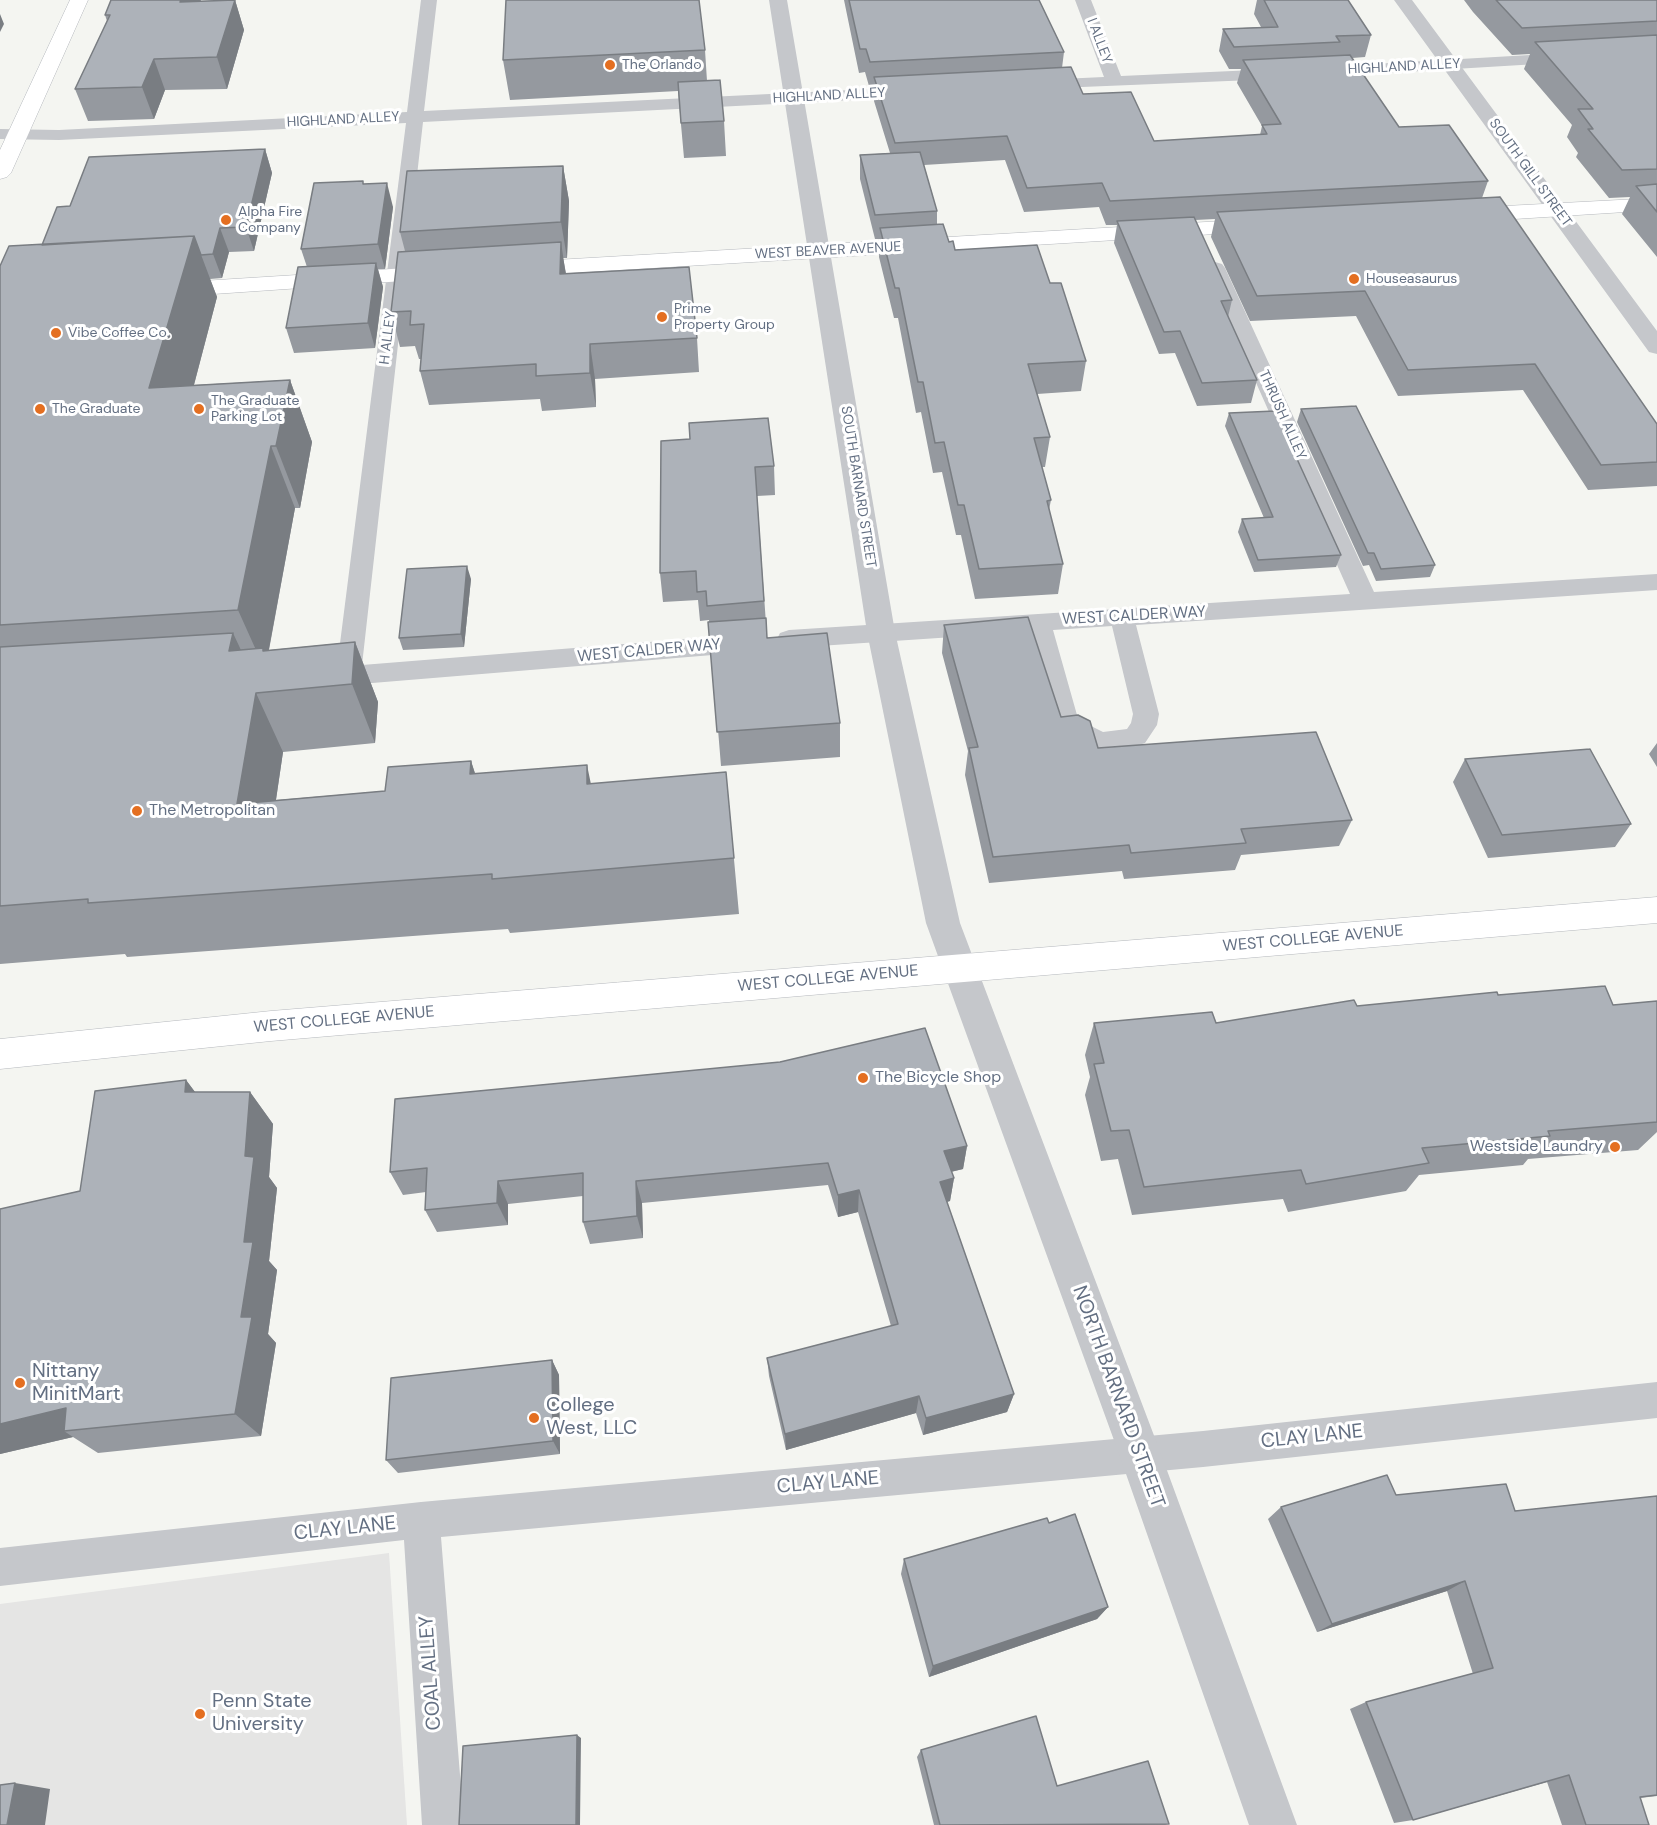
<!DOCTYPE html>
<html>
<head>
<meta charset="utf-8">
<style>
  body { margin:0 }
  canvas { display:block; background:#f4f5f1 }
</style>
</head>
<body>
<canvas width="1657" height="1825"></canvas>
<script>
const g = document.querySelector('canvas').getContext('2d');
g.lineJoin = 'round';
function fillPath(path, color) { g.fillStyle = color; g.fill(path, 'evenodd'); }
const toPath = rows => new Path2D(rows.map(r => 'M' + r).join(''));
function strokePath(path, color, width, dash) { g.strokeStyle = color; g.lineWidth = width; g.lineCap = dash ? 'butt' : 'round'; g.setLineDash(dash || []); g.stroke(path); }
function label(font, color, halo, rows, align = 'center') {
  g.font = font + ' "DM Sans",sans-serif'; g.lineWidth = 6; g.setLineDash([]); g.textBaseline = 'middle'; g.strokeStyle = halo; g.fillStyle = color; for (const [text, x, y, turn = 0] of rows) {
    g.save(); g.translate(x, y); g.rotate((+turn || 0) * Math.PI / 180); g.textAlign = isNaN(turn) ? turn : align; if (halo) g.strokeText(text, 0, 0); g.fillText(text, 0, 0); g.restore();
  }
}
fillPath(toPath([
  [389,1553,407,1825,0,1825,0,1604]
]), '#e5e5e4');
const primary = toPath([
  [70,0,88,0,11,173,7,177,0,179,0,150,70,0],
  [1657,198,1657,210,1467,222,1459,220,1456,215,1459,210,1467,208,1657,198],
  [1257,219,1265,221,1268,226,1265,231,521,276,513,274,510,269,513,264,521,262,1257,219],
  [439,266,447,268,450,273,447,278,170,297,162,295,159,290,162,285,170,283,439,266],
  [1657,897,1657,923,271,1041,0,1069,0,1039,271,1011,1657,897]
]);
strokePath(primary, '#b5b8bd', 1);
fillPath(toPath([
  [421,0,437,0,424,111,912,87,918,88,921,92,918,96,912,97,423,122,362,665,749,634,758,637,761,643,758,649,749,652,348,685,328,686,319,683,315,677,319,671,337,667,406,123,59,140,0,139,0,129,59,130,407,112,421,0],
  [1075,0,1091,0,1121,76,1277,69,1285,74,1277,79,1033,89,1031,85,1033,81,1039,80,1104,77,1075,0],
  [1565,53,1573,58,1571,62,1321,77,1313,72,1321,67,1565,53],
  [1215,262,1222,264,1225,268,1374,592,1657,574,1657,590,1136,625,1159,714,1157,725,1145,743,1122,751,1103,752,1078,744,1065,736,1056,726,1028,632,789,648,780,645,777,639,780,633,789,630,1350,594,1205,268,1208,264,1215,262],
  [1112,626,1133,714,1131,723,1127,729,1103,732,1083,722,1077,715,1053,630,1112,626],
  [1657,1382,1657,1418,1203,1467,441,1537,464,1825,422,1825,404,1540,0,1586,0,1548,421,1502,1203,1431,1657,1382]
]), '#c5c7cb');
fillPath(toPath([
  [769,0,787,0,895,632,960,923,1161,1454,1297,1825,1249,1825,1119,1454,926,923,867,632,769,0],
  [1394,0,1412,0,1657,331,1657,354,1649,352,1394,0]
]), '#c5c7cb');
fillPath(primary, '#fff');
fillPath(toPath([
  [235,0,244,30,227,89,165,90,154,119,88,121,75,89,107,21,105,15,201,1],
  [844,0,1039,0,1064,52,1062,68,1083,94,1154,141,1260,135,1262,126,1237,83,1241,69,1229,69,1219,51,1223,29,1261,27,1254,14,1257,0,1348,0,1371,35,1365,57,1352,58,1399,127,1488,181,1482,198,1657,424,1657,486,1588,490,1523,390,1398,396,1356,316,1250,321,1211,237,1215,219,1195,220,1232,300,1228,317,1257,380,1251,403,1197,406,1175,353,1159,354,1114,243,1117,225,1106,225,1099,207,1024,212,1005,160,924,165,937,211,937,224,955,250,1050,283,1086,361,1081,391,1037,394,1050,437,1045,467,1042,467,1051,500,1049,510,1063,564,1058,594,975,599,961,535,956,535,942,472,933,473,921,412,916,413,898,318,894,318,879,257,880,239,875,239,860,179,860,155,890,153,874,101,874,86,869,86,865,72,859,73],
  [1464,0,1657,0,1657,257,1622,214,1630,197,1609,198,1576,157,1578,153,1567,137,1572,125,1524,69,1530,54,1512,55,1473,12],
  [705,50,707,81,724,121,726,156,684,158,678,91,510,100,503,60],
  [265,149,272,173,254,251,229,252,222,278,210,279,217,297,194,385,290,380,312,442,300,508,295,508,269,650,355,642,378,702,375,743,283,752,276,800,385,791,471,761,475,773,591,784,726,772,739,914,510,933,508,929,127,957,125,954,0,964,0,266,42,245,70,206],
  [563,166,569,201,567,258,563,258,566,273,697,338,699,372,595,379,596,407,542,411,540,399,429,405,420,371,421,359,419,359,415,346,400,347,391,312,405,251,400,232],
  [364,184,393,207,385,269,378,269,383,287,375,348,294,353,286,328,307,267,301,249],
  [1301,409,1435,565,1430,577,1376,581,1369,565,1363,566,1297,422],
  [1229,413,1341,555,1336,567,1254,572,1238,532,1242,519,1264,518,1225,426],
  [661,441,774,466,775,495,757,496,767,638,840,723,840,757,721,766,709,620,700,621,698,600,663,602,660,573],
  [471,579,464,647,403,650,399,638],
  [944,625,1061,717,1098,748,1352,820,1339,846,1241,855,1235,870,1124,879,1122,871,989,883,965,775,968,751,942,653],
  [1657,743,1657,767,1649,754],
  [1465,759,1631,824,1615,847,1488,858,1453,782],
  [1498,995,1613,1005,1657,1001,1657,1132,1638,1150,1528,1159,1523,1165,1419,1175,1406,1191,1288,1212,1283,1199,1132,1215,1118,1159,1101,1161,1085,1095,1090,1077,1085,1055,1094,1023,1216,1023,1357,1006],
  [186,1080,195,1092,250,1092,273,1124,269,1177,277,1188,269,1261,277,1270,268,1334,276,1343,261,1436,98,1453,73,1437,0,1454,0,1209,80,1191],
  [395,1099,967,1146,963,1169,951,1172,954,1178,950,1201,947,1202,1014,1394,1007,1412,923,1435,916,1413,786,1450,769,1376,767,1358,891,1326,858,1212,838,1217,828,1185,642,1203,643,1238,590,1244,583,1222,583,1196,508,1204,508,1225,437,1232,425,1210,426,1192,403,1195,390,1172],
  [552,1360,559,1375,560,1454,398,1473,386,1460],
  [1396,1495,1515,1511,1657,1496,1657,1796,1640,1798,1649,1825,1562,1825,1547,1782,1413,1820,1394,1823,1350,1709,1366,1702,1473,1674,1447,1591,1317,1632,1268,1519,1281,1507],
  [1049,1523,1108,1607,1097,1619,929,1677,901,1574,904,1559],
  [921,1750,1057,1786,1168,1825,934,1825,917,1757]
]), '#95999f');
fillPath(toPath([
  [181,0,201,0,190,33,180,2],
  [235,0,244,30,227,89,217,57],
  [0,14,4,24,0,32],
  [154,59,165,90,154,119,142,87],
  [265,149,272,173,254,251,246,227],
  [563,166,569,201,567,258,561,222],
  [387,183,393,207,385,269,378,244],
  [220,228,229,252,222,278,213,254],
  [194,236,217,297,177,449,149,388],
  [561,242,566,276,560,274],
  [376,263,383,287,375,348,368,323],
  [590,344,595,379,596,407,590,373],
  [290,380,312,442,300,508,276,446],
  [271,446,295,508,265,670,238,610],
  [467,566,471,579,464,647,461,634],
  [233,633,261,693,256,693,283,752,267,860,237,804,229,651],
  [355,642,378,702,375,743,352,684],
  [471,761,489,819,470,774],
  [587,765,599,823,587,784],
  [186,1080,210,1112,185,1092],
  [250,1092,273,1124,269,1177,277,1188,269,1261,277,1270,268,1334,276,1343,261,1436,235,1414,241,1317,244,1242,245,1156],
  [967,1146,963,1169,941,1174,944,1151],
  [954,1178,950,1201,937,1204,940,1182],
  [498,1181,508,1204,508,1225,497,1203],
  [636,1181,642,1203,643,1238,637,1216],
  [859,1190,858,1212,838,1217,838,1195],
  [552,1360,559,1375,560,1454,553,1441],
  [1014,1394,1007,1412,923,1435,926,1418],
  [919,1396,916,1413,786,1450,785,1434],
  [66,1408,64,1431,73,1437,0,1454,0,1424],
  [1465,1581,1447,1591,1317,1632,1332,1624],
  [1108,1607,1097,1619,929,1677,933,1666],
  [577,1735,581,1738,580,1825,576,1825],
  [15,1783,50,1789,45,1825,7,1825]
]), '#797d82');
const building = toPath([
  [111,0,181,0,180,2,235,0,217,57,154,59,142,87,75,89,110,15,105,15,111,0],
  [506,0,699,0,705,50,503,60,506,0],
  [849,0,1039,0,1064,52,870,62,866,49,860,49,849,0],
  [1264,0,1348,0,1371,35,1336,36,1340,42,1234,47,1223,29,1278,27,1264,0],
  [1496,0,1657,0,1657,21,1522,28,1496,0],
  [1657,35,1657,169,1622,170,1588,129,1593,129,1578,109,1593,109,1535,42,1657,35],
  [1350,55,1399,127,1449,125,1488,181,1110,201,1102,183,1027,188,1007,136,895,143,874,77,1071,67,1083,94,1131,92,1154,141,1267,134,1262,125,1281,124,1243,60,1350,55],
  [720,80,724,121,681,123,678,82,720,80],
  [265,149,246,227,220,228,213,254,201,255,194,236,42,245,57,207,70,206,89,157,265,149],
  [920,152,937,211,875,215,860,155,920,152],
  [563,166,561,222,400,232,407,171,563,166],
  [363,181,363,184,387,183,378,244,301,249,314,183,363,181],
  [1657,184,1657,212,1636,186,1657,184],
  [1500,197,1657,424,1657,462,1601,465,1535,364,1408,370,1365,291,1257,296,1217,212,1500,197],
  [1194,217,1232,300,1221,301,1257,380,1202,383,1180,331,1164,332,1117,221,1194,217],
  [943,224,949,242,953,241,955,250,1037,245,1050,283,1061,283,1086,361,1028,364,1050,437,1034,438,1051,500,1047,501,1063,564,979,569,964,505,958,505,944,442,935,443,923,382,918,382,899,288,895,288,880,228,943,224],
  [194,236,149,388,290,380,276,446,271,446,238,610,0,625,0,266,9,246,194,236],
  [561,242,560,274,689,267,697,338,590,344,590,373,536,376,536,364,420,371,424,324,410,325,411,311,391,312,398,252,561,242],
  [376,263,368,323,286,328,298,267,376,263],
  [1356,406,1435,565,1381,569,1374,553,1368,553,1301,409,1356,406],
  [1275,411,1341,555,1258,560,1242,519,1273,517,1229,413,1275,411],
  [768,418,774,466,755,467,764,601,707,606,706,591,697,592,696,571,660,573,661,441,690,439,689,423,768,418],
  [467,566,461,634,399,638,407,569,467,566],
  [1028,617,1061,717,1078,715,1090,721,1098,748,1316,732,1352,820,1241,829,1246,843,1131,853,1129,845,993,857,969,748,978,747,944,625,1028,617],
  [766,618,767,638,827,633,840,723,717,732,708,622,766,618],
  [233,633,229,651,263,648,263,651,355,642,352,684,256,693,237,804,385,791,388,767,471,761,470,774,587,765,587,784,726,772,734,858,492,879,492,874,88,903,88,899,0,906,0,647,233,633],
  [1590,749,1631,824,1502,835,1465,759,1590,749],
  [1605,986,1613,1005,1657,1001,1657,1122,1548,1131,1550,1136,1422,1148,1429,1163,1306,1184,1301,1170,1144,1187,1129,1130,1111,1131,1094,1064,1104,1063,1094,1023,1212,1012,1216,1023,1354,1000,1357,1006,1497,992,1498,995,1605,986],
  [925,1028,967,1146,944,1151,954,1178,940,1182,1014,1394,926,1418,919,1396,785,1434,767,1358,898,1324,859,1190,838,1195,828,1163,636,1181,637,1216,583,1222,583,1173,498,1181,497,1203,425,1210,427,1168,390,1172,395,1099,780,1062,925,1028],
  [186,1080,185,1092,250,1092,245,1156,254,1157,244,1242,253,1242,241,1317,252,1317,235,1414,64,1431,66,1408,0,1424,0,1209,80,1191,95,1091,186,1080],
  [552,1360,553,1441,386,1460,391,1378,552,1360],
  [1387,1475,1396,1495,1506,1484,1515,1511,1657,1496,1657,1795,1640,1797,1649,1825,1586,1825,1569,1775,1413,1820,1366,1702,1493,1668,1465,1581,1332,1624,1281,1507,1387,1475],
  [1075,1514,1108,1607,933,1666,904,1559,1047,1518,1049,1523,1075,1514],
  [1036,1716,1057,1786,1148,1761,1169,1824,940,1825,921,1750,1036,1716],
  [577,1735,576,1825,459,1825,463,1746,577,1735],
  [15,1783,7,1825,0,1825,0,1785,15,1783]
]);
fillPath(building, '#adb2b9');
strokePath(building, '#797d82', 1.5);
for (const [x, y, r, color] of [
  [610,65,6,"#e46f21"],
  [226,220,6,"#e46f21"],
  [1354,279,6,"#e46f21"],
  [662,317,6,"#e46f21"],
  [56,333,6,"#e46f21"],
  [40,409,6,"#e46f21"],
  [199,409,6,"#e46f21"],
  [137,811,6,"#e46f21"],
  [863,1078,6,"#e46f21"],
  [1615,1147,6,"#e46f21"],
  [20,1383,6,"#e46f21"],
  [534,1418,6,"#e46f21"],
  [200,1714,6,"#e46f21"]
]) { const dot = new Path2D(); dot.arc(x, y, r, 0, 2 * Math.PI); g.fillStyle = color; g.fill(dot); strokePath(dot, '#fff', 2); }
label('14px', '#636f82', '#fff', [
  ["I ALLEY",1099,41,69],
  ["HIGHLAND ALLEY",1404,67,-3],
  ["HIGHLAND ALLEY",829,96,-3],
  ["HIGHLAND ALLEY",343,120,-3],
  ["SOUTH GILL STREET",1530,173,54],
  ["WEST BEAVER AVENUE",828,251,-3],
  ["H ALLEY",388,338,-83],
  ["THRUSH ALLEY",1282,415,66],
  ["SOUTH BARNARD STREET",858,487,81]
]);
label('14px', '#636f82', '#fff', [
  ["The Orlando",622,65],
  ["Alpha Fire",238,212],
  ["Company",238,228],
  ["Houseasaurus",1366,279],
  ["Prime",674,309],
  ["Property Group",674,325],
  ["Vibe Coffee Co.",68,333],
  ["The Graduate",211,401],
  ["Parking Lot",211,417],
  ["The Graduate",52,409]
], 'left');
label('16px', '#636f82', '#fff', [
  ["WEST CALDER WAY",1134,616,-3],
  ["WEST CALDER WAY",649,651,-5],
  ["WEST COLLEGE AVENUE",1313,939,-5],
  ["WEST COLLEGE AVENUE",828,979,-5],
  ["WEST COLLEGE AVENUE",344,1020,-5]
]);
label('16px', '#636f82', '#fff', [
  ["The Metropolitan",149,811],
  ["The Bicycle Shop",875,1078],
  ["Westside Laundry",1603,1147,"right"]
], 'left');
label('20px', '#636f82', '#fff', [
  ["Nittany",32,1372],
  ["MinitMart",32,1395],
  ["College",546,1406],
  ["West, LLC",546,1429],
  ["Penn State",212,1702],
  ["University",212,1725]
], 'left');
label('20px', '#636f82', '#fff', [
  ["NORTH BARNARD STREET",1118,1397,70],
  ["CLAY LANE",1312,1437,-6],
  ["CLAY LANE",828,1483,-5],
  ["CLAY LANE",345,1529,-6],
  ["COAL ALLEY",431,1673,-94]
]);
</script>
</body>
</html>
